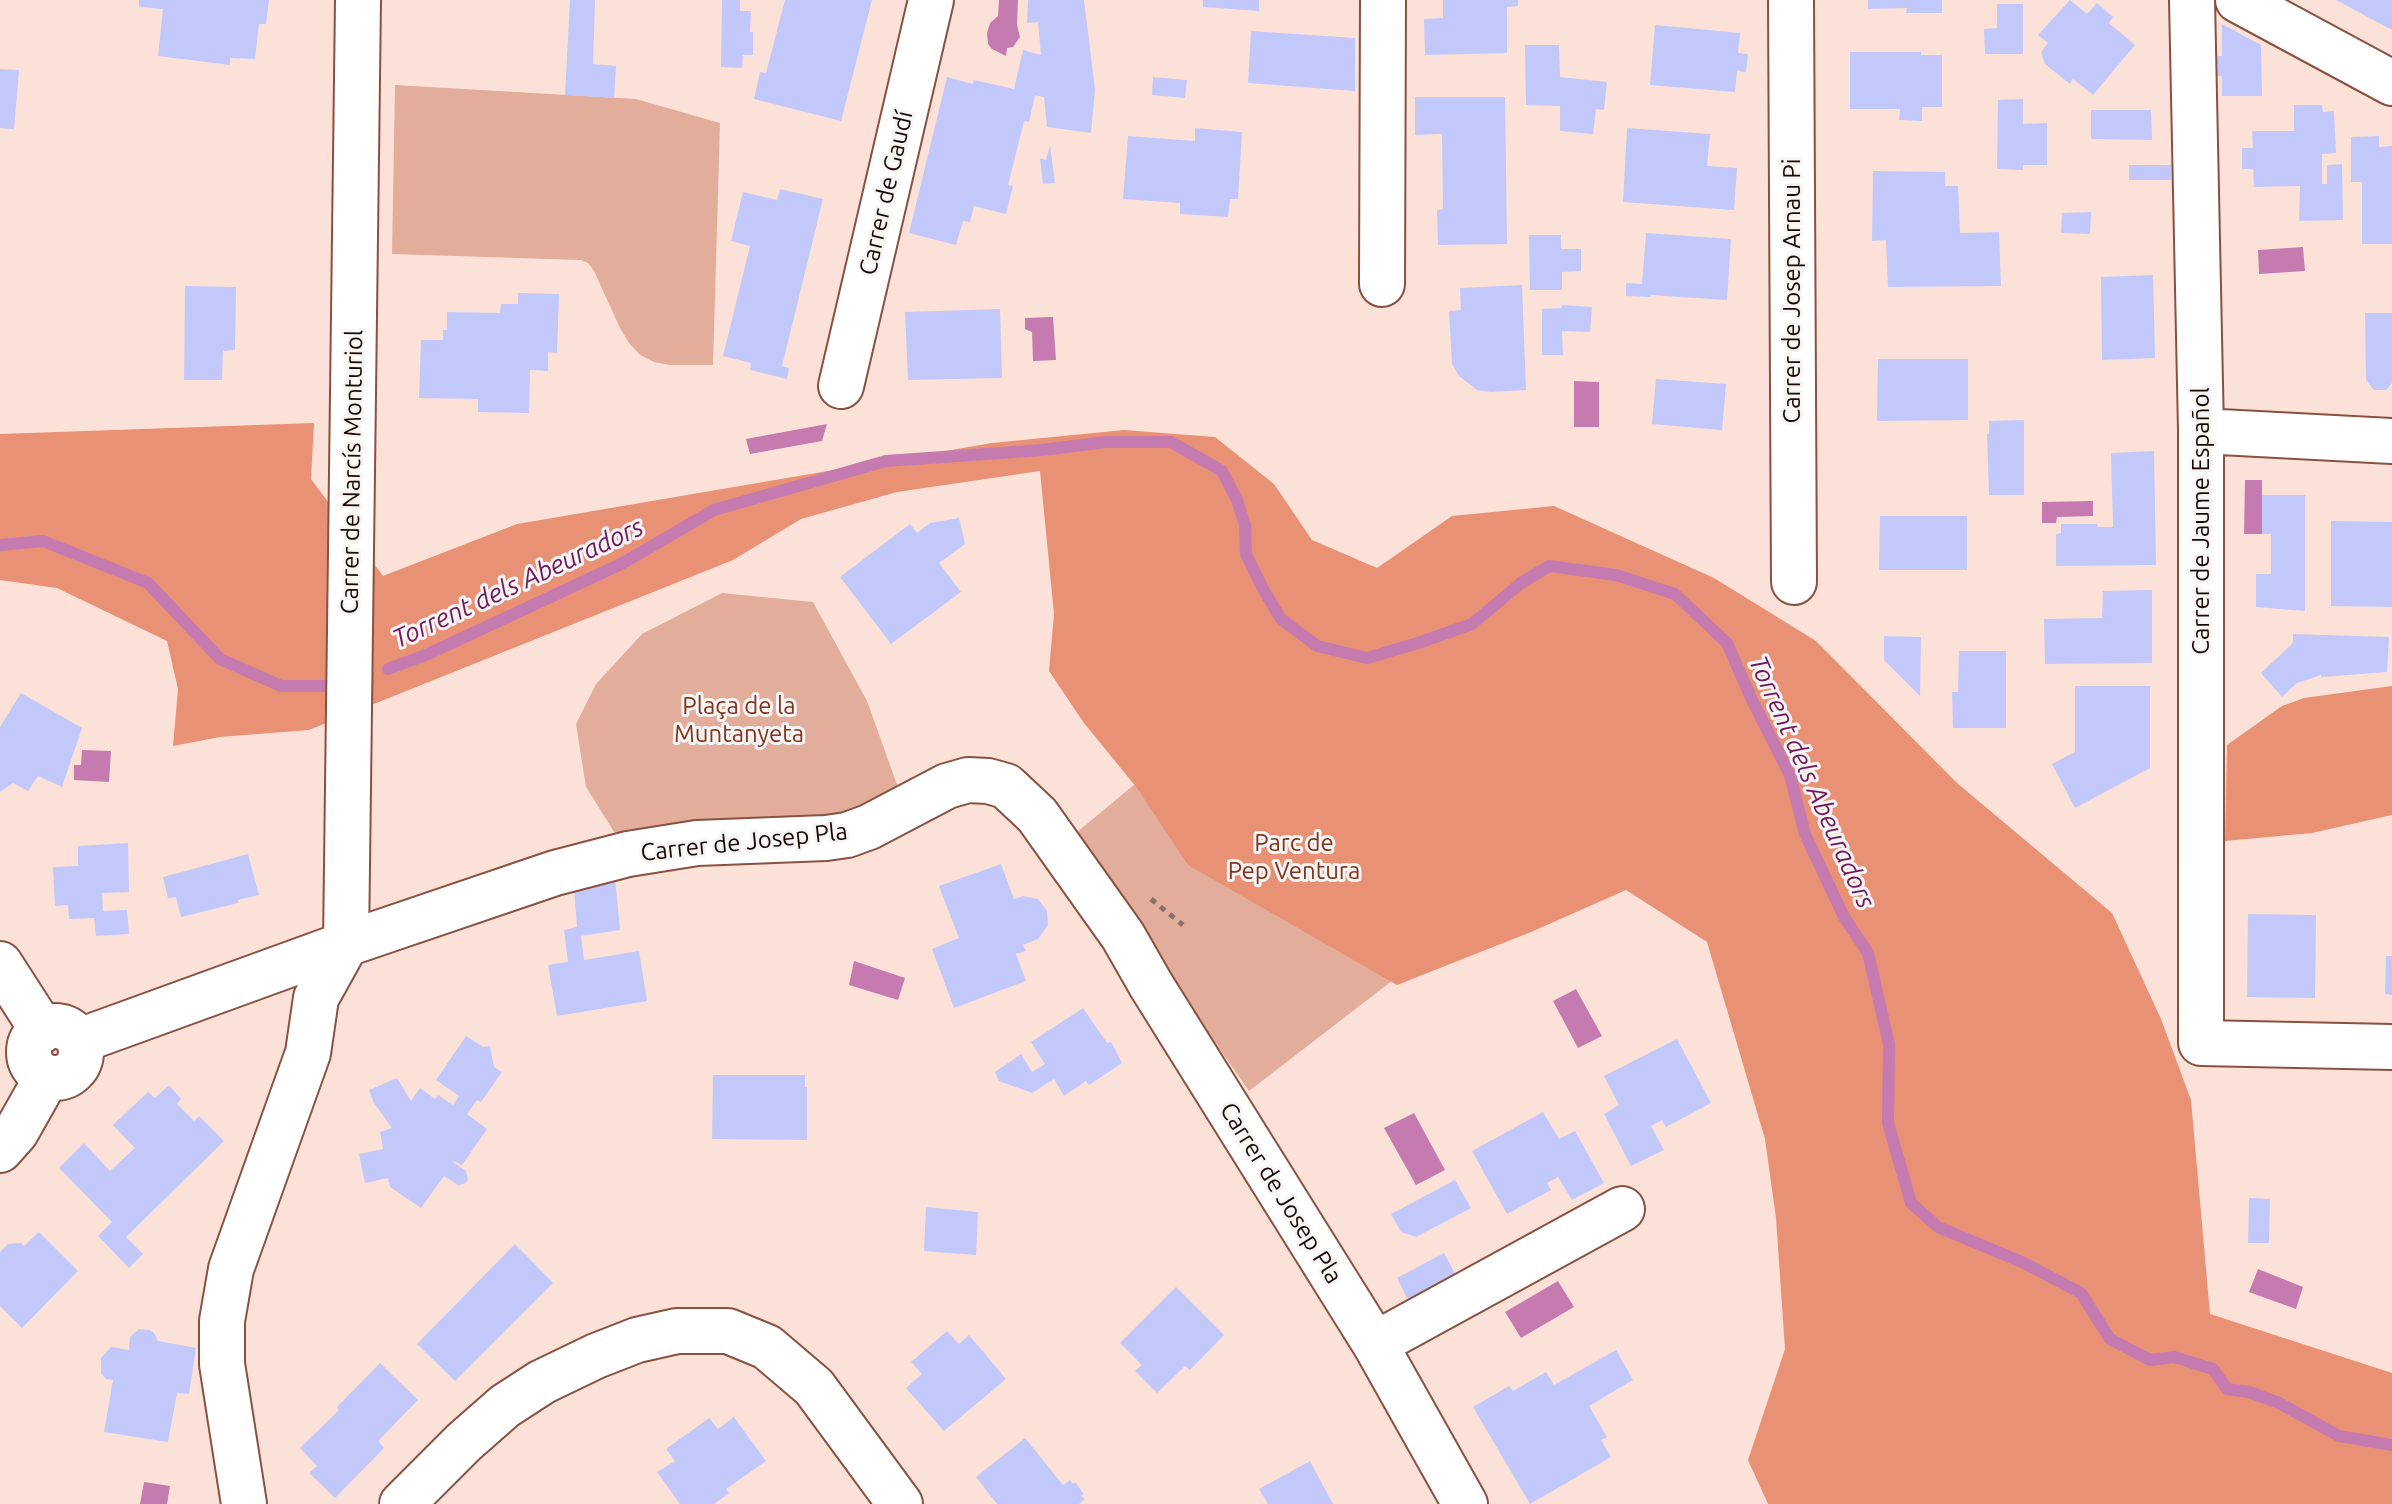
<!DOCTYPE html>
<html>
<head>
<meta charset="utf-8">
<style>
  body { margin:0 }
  canvas { display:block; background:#fce1d9 }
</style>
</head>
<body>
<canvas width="2392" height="1504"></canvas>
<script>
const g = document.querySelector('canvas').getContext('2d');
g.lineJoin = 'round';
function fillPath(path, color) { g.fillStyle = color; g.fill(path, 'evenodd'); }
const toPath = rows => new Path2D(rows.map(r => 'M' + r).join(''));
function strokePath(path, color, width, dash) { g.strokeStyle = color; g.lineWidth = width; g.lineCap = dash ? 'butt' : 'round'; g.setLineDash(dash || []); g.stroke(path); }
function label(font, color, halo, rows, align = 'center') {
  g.font = font + ' Ubuntu,sans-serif'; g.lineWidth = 6; g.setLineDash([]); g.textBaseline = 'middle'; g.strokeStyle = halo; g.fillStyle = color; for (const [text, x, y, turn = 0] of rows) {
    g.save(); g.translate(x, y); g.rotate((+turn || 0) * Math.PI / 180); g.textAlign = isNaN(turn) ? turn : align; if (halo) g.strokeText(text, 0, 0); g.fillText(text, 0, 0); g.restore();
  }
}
fillPath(toPath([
  [395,85,636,99,720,123,713,365,670,365,654,362,640,355,629,343,620,328,594,271,588,263,581,260,392,254],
  [722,593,813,602,867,701,905,807,628,854,586,787,576,724,596,684,642,634],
  [1569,614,1723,944,1633,879,1401,974,1249,1091,1085,856,1070,838,1223,711]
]), '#e3ad9b');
fillPath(toPath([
  [314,423,311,479,383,576,517,524,992,443,1124,430,1215,437,1274,484,1312,540,1377,568,1452,516,1554,506,1714,578,1816,641,1957,783,2112,913,2161,1019,2191,1100,2210,1314,2392,1373,2392,1504,1768,1504,1748,1460,1785,1349,1776,1218,1765,1139,1707,942,1626,890,1531,932,1397,985,1188,865,1137,788,1084,723,1049,671,1054,614,1040,471,897,492,801,519,733,560,309,730,220,737,173,746,178,689,167,641,57,588,0,580,0,434],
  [2392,686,2392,815,2312,833,2225,841,2227,745,2282,706,2304,698]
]), '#e99175');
fillPath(toPath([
  [999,0,1018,0,1017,25,1020,37,1013,47,1007,48,1006,56,992,49,988,44,987,33,990,23,998,16],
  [2303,247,2305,271,2259,274,2258,250],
  [1053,317,1056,360,1033,361,1032,332,1025,329,1025,318],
  [1574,381,1599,382,1599,427,1574,427],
  [827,424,822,441,750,454,746,439],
  [2245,480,2262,480,2262,534,2244,534],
  [2093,501,2093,516,2057,517,2056,523,2042,523,2042,502],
  [82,750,111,751,109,782,74,780,74,765,81,765],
  [854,961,905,978,898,1000,849,985],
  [1576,989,1602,1036,1578,1048,1553,1001],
  [1414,1113,1445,1170,1416,1185,1384,1128],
  [2258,1269,2303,1287,2296,1309,2249,1292],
  [1558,1281,1574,1307,1521,1338,1505,1312],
  [144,1482,170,1486,167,1504,140,1504]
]), '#c57bb0');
strokePath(toPath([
  [0,545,43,541,148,583,220,659,281,686,339,686],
  [388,669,428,654,621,564,714,510,886,461,1042,450,1106,442,1171,442,1222,471,1237,500,1245,525,1246,554,1263,589,1281,619,1317,646,1367,658,1418,643,1472,624,1521,583,1549,566,1616,575,1675,594,1727,643,1752,700,1790,775,1805,834,1844,917,1868,953,1889,1044,1888,1123,1911,1203,1938,1227,2024,1263,2081,1293,2110,1339,2150,1360,2174,1357,2213,1369,2227,1389,2249,1392,2279,1403,2339,1436,2392,1445]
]), '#c57bb0', 12);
fillPath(toPath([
  [139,0,269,0,266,24,259,24,255,59,230,58,230,65,158,56,163,9,139,7],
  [570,0,595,0,593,64,616,66,614,98,565,95],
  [722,0,740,0,740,11,751,11,750,32,753,32,753,55,743,55,742,68,721,67],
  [785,0,872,0,841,121,754,99,760,72,766,73],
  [1028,0,1084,0,1095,90,1091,133,1047,127,1044,97,1035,95,1029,122,1024,121,1008,185,1013,186,1006,214,974,206,970,222,963,221,956,245,909,233,947,77,973,84,974,80,1014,89,1023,50,1041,55,1038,22,1027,23],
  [1203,0,1259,0,1259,11,1203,7],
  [1443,0,1518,0,1518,6,1507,7,1507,53,1425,55,1424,19,1443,18],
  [1868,0,1942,0,1942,13,1906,13,1907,8,1868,9],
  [2070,0,2087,14,2097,3,2113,17,2109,23,2135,45,2093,95,2073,79,2070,84,2045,64,2041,52,2048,43,2038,35],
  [2336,0,2392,0,2392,30],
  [1997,4,2023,4,2023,54,1985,54,1984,29,1997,28],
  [2222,24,2261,45,2262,96,2222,96,2222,76,2217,76,2217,56,2222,56],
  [1655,25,1740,33,1738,53,1748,54,1746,72,1737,71,1735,92,1650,85],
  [1251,31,1355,38,1355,91,1248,83],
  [1525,45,1559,45,1560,77,1607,82,1604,110,1596,109,1593,134,1560,131,1560,106,1526,105],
  [1850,52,1921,52,1921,55,1942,55,1942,107,1922,107,1922,121,1899,120,1900,109,1850,109],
  [0,69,19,70,14,129,0,128],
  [1153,77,1187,80,1185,98,1152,95],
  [1415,97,1505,97,1507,244,1438,245,1437,210,1443,209,1442,134,1415,135],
  [2023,99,2023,124,2047,123,2047,165,2023,165,2023,170,1997,169,1998,100],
  [2294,105,2322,105,2323,112,2334,111,2336,153,2322,154,2322,184,2327,184,2327,165,2342,164,2343,220,2299,221,2300,186,2254,187,2253,169,2242,169,2242,148,2253,148,2252,131,2294,131],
  [2091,110,2151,110,2152,140,2091,139],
  [1195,128,1242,132,1238,199,1230,199,1228,217,1180,214,1180,203,1123,199,1128,136,1195,141],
  [1627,128,1710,134,1707,166,1737,168,1734,210,1623,202],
  [2379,136,2379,147,2392,146,2392,244,2362,244,2362,182,2351,182,2351,137],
  [1050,145,1055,183,1043,184,1040,158,1046,160],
  [2129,165,2171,165,2171,180,2129,180],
  [1873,171,1945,172,1945,186,1958,186,1960,233,1999,232,2001,286,1888,287,1886,240,1872,241],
  [780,189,823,199,782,366,789,368,787,379,750,370,751,363,723,356,750,246,731,241,743,192,777,200],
  [2091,212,2090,234,2061,233,2062,213],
  [1646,233,1731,239,1727,300,1651,295,1650,297,1626,296,1626,283,1642,284],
  [1529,235,1561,235,1561,249,1581,249,1581,271,1562,272,1562,290,1530,290],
  [2153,275,2155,358,2102,360,2101,277],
  [1522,285,1526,390,1491,392,1477,390,1459,376,1452,364,1449,311,1461,310,1460,288],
  [185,286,236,287,235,350,223,351,222,380,184,380],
  [518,293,559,294,557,353,548,352,548,371,530,370,529,413,478,412,478,399,419,398,421,340,443,340,443,330,447,330,447,312,500,313,501,304,518,304],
  [1562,305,1592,307,1590,332,1562,331,1563,355,1542,355,1542,309,1562,308],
  [1000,309,1002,378,908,380,905,312],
  [2365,313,2392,313,2392,383,2386,390,2374,390,2366,380],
  [1878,359,1968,359,1968,420,1877,421],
  [1656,379,1726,384,1722,430,1652,424],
  [2024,420,2024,495,1989,495,1987,434,1989,434,1989,421],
  [2154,451,2156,565,2056,566,2056,534,2061,533,2061,524,2097,524,2098,527,2113,527,2111,453],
  [2262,495,2305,495,2305,611,2256,607,2256,574,2271,574,2271,534,2262,534],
  [1880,516,1967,516,1967,570,1879,570],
  [959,518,965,544,939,563,961,592,891,644,840,577,910,524,917,533,930,523],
  [2331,521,2392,522,2392,607,2331,606],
  [2152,590,2152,663,2045,664,2044,619,2102,618,2103,591],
  [2293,634,2389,637,2387,672,2321,677,2321,675,2297,683,2282,697,2261,673,2293,643],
  [1884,636,1921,637,1920,696,1884,660],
  [1959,651,2006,651,2006,728,1953,728,1952,692,1958,692],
  [2075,686,2150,686,2150,768,2075,808,2052,764,2075,752],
  [21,693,82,728,62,787,38,776,28,791,13,783,0,792,0,727],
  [128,843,129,892,102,893,103,911,127,910,129,934,96,936,94,918,69,919,68,905,55,906,53,867,78,866,78,846],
  [248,854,259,895,238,900,238,903,181,917,176,897,168,898,163,877],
  [1001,864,1014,899,1023,896,1038,899,1047,911,1048,925,1038,939,1023,945,1026,951,1016,954,1026,981,954,1008,932,949,959,938,939,886],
  [615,878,620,930,581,936,584,960,639,951,647,1001,557,1016,548,965,568,962,564,930,577,927,574,889],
  [2248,914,2316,915,2315,998,2247,997],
  [2386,956,2392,956,2392,995,2385,994],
  [1083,1008,1107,1043,1111,1042,1122,1063,1089,1085,1086,1081,1064,1096,1054,1079,1032,1093,999,1081,995,1072,1021,1054,1032,1072,1045,1064,1031,1042],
  [466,1036,483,1047,490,1046,494,1067,502,1072,481,1102,477,1100,467,1114,487,1129,462,1165,454,1161,453,1162,466,1171,468,1180,464,1184,458,1185,444,1176,421,1208,390,1187,388,1178,365,1183,359,1154,383,1149,380,1132,392,1128,374,1103,369,1090,397,1078,411,1101,420,1088,435,1099,438,1095,453,1105,459,1096,436,1080],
  [1677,1039,1711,1103,1666,1127,1662,1120,1651,1126,1664,1150,1631,1166,1604,1114,1619,1105,1604,1076],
  [713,1075,805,1075,805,1087,807,1087,807,1140,712,1139],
  [169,1085,181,1099,177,1104,194,1121,199,1116,224,1141,126,1237,143,1254,129,1268,98,1236,112,1222,59,1168,84,1143,110,1171,135,1148,113,1125,148,1092,155,1098],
  [1543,1112,1559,1139,1575,1131,1604,1183,1572,1200,1558,1177,1547,1183,1551,1190,1507,1214,1472,1151],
  [1455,1180,1471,1208,1416,1237,1401,1232,1391,1214],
  [2249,1198,2270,1199,2269,1243,2248,1243],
  [926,1207,978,1212,976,1255,924,1251],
  [39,1232,78,1271,22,1328,0,1306,0,1252,8,1244,21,1243,24,1246],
  [515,1244,553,1283,455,1381,417,1344],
  [1444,1253,1457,1277,1409,1302,1397,1278],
  [1176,1287,1224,1335,1190,1370,1185,1366,1157,1393,1135,1371,1142,1365,1120,1343],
  [139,1329,150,1330,154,1333,158,1341,196,1348,189,1394,177,1393,168,1442,104,1432,113,1380,106,1379,101,1373,101,1358,111,1347,129,1350,130,1337],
  [947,1331,959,1344,969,1335,1006,1379,944,1431,906,1388,922,1374,911,1362],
  [1616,1350,1633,1380,1589,1406,1607,1437,1601,1440,1611,1457,1530,1504,1473,1407,1509,1386,1513,1391,1546,1372,1554,1385],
  [380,1363,418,1400,378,1441,384,1448,335,1498,309,1473,317,1466,300,1448,339,1410,337,1407],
  [734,1417,766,1461,726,1489,729,1493,714,1504,680,1504,657,1472,675,1461,666,1449,709,1418,718,1429],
  [1025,1438,1063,1485,1070,1480,1073,1484,1075,1482,1084,1494,1081,1496,1085,1499,1079,1504,997,1504,976,1477],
  [1310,1461,1333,1504,1268,1504,1259,1489]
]), '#c2c9fa');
const minor = toPath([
  [1791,0,1794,582],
  [2192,0,2201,431,2201,1043,2392,1047],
  [2238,0,2392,83],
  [1382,284,1383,0],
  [841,386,931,0],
  [2201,431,2392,441],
  [0,964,36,1020,41,1031],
  '29 1052a26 26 0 1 1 52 0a26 26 0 1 1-52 0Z',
  [79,1041,346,944,555,873,628,854,697,843,826,838,847,835,869,827,947,786,968,780,988,781,1006,786,1037,815,1123,936,1151,985,1375,1344,1465,1504],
  [0,1150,16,1132,47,1077],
  [1375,1344,1622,1209],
  [244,1504,222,1364,222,1321,231,1269,308,1053,316,998,346,944,358,0],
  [402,1504,464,1442,505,1406,542,1382,596,1356,637,1340,677,1331,728,1331,767,1347,814,1387,900,1504]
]);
strokePath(minor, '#895140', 48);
strokePath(toPath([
  [1151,899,1183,925]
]), '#89716b', 5, [6, 6]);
strokePath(minor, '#fff', 44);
label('24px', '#1b0702', '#f5f5f5', [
  ["Carrer de Gaudí",886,193,-77],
  ["Carrer de Josep Arnau Pi",1792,291,-90],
  ["Carrer de Narcís Monturiol",352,472,-89],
  ["Carrer de Jaume Español",2201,521,-90],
  ["Carrer de Josep Pla",744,842,-6],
  ["Carrer de Josep Pla",1281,1193,58]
]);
label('24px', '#83341a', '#f5f5f5', [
  ["Plaça de la",739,706],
  ["Muntanyeta",739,734],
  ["Parc de",1294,843],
  ["Pep Ventura",1294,871]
]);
label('italic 26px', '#72195e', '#f5f5f5', [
  ["Torrent dels Abeuradors",518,583,-25],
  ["Torrent dels Abeuradors",1812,782,66]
]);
</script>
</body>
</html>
